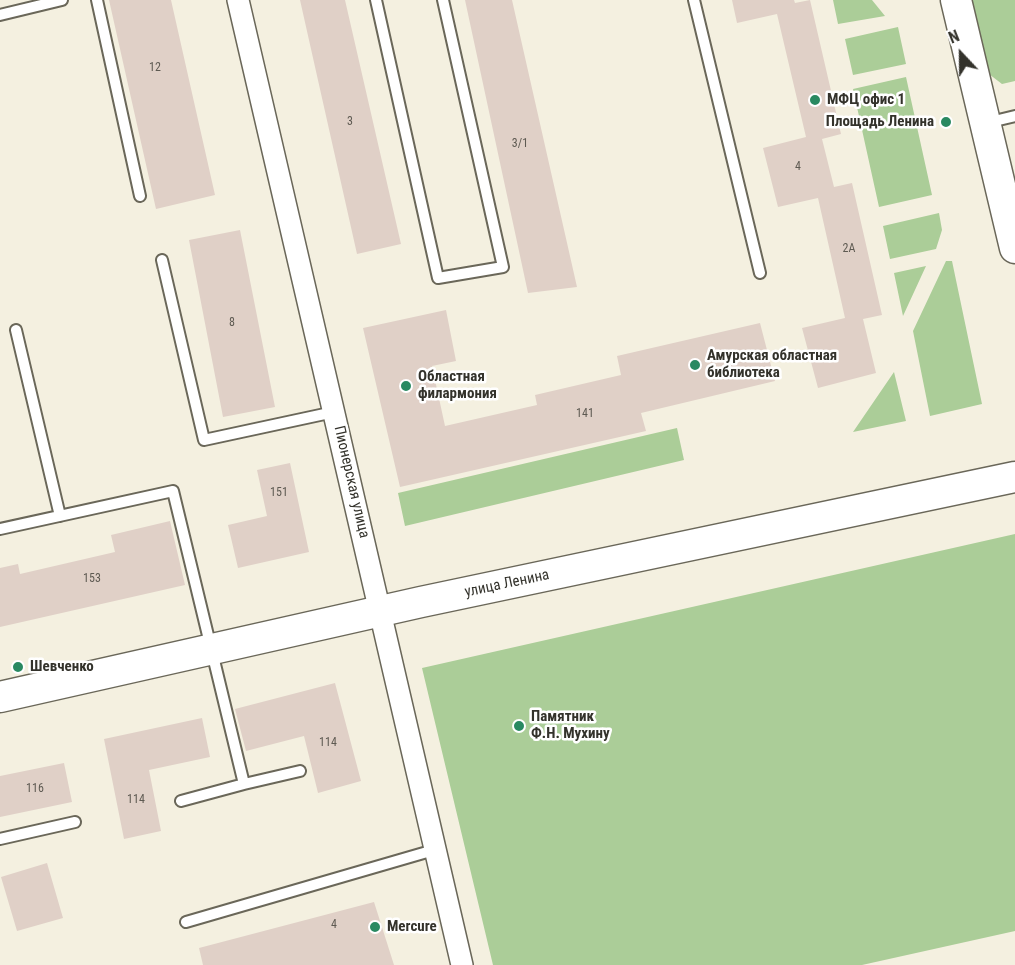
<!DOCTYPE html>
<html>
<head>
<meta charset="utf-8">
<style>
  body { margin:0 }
  #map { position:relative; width:1015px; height:965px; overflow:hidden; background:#f4f0e0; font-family:"Roboto Condensed",sans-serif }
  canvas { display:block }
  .north { position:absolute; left:931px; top:24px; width:60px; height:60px; -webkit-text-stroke:4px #fff; paint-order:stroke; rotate:338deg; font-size:16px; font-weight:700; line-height:24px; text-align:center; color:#33322b }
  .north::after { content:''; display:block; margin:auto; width:21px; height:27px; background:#33322b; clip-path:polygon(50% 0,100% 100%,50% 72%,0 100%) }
</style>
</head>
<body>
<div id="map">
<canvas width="1015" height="965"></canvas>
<div class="north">N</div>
</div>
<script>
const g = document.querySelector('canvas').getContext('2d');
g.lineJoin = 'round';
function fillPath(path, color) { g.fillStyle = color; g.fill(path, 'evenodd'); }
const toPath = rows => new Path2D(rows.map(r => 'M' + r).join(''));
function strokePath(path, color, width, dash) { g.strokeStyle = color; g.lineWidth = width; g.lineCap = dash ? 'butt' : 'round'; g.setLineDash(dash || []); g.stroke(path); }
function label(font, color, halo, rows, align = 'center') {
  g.font = font + ' "Roboto Condensed",sans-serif'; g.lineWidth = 5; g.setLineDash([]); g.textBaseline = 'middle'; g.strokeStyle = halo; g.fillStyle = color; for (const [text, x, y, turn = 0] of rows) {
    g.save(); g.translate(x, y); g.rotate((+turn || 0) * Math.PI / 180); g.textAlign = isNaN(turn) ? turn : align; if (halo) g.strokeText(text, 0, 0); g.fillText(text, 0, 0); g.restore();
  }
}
fillPath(toPath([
  [833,0,872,0,885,16,838,24],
  [970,0,1015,0,1015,81,1002,84,985,71],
  [898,27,906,64,853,75,845,39],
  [906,77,932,195,879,207,853,89],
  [939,213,942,230,936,249,890,259,883,226],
  [946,261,952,261,982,404,930,416,913,331],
  [926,266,903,316,894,273],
  [894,372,906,421,853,432],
  [677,428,684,460,405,526,398,493],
  [1015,534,1015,931,862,965,493,965,422,668]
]), '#abcd98');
fillPath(toPath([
  [109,0,171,0,215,195,156,209],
  [300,0,345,0,401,244,357,254],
  [465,0,512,0,577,287,528,293],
  [732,0,794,0,795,3,810,0,841,134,822,139,834,187,852,183,882,315,863,319,876,373,818,388,802,328,845,318,818,198,778,207,763,148,806,137,777,14,737,23],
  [240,230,275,407,223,417,189,240],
  [446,310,456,361,432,366,445,426,537,405,535,395,621,375,617,356,760,323,775,381,641,413,646,431,400,487,363,328],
  [290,463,309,552,238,568,228,525,267,516,257,470],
  [170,521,185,585,0,627,0,568,18,564,20,574,115,552,111,535],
  [335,683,361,781,318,793,304,736,246,751,235,709],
  [202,718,210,757,149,770,161,831,124,839,104,739],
  [64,763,72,802,0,817,0,776],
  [47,863,63,918,17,931,1,877],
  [374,902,394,965,203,965,199,948]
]), '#e0d0c7');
const lane = toPath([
  [97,0,140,196],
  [376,0,438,278,503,267,443,0],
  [694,0,760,273],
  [0,15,62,0],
  [986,123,1015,116],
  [162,260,204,440,334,412],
  [16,330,60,516],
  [0,529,173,491,244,784,300,771],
  [181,801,244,784],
  [0,839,75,822],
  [186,922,434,850]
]);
const street = toPath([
  [238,0,462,965]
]);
const secondary = toPath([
  [956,0,1015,248],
  [0,697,421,602,1015,477]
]);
strokePath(lane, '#6a6759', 14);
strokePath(street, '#6a6759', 24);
strokePath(secondary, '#6a6759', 33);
strokePath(lane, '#fff', 10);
strokePath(street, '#fff', 21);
strokePath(secondary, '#fff', 30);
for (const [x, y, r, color] of [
  [815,100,6,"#298961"],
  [946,122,6,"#298961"],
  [695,365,6,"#298961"],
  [406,386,6,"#298961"],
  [18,667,6,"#298961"],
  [519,726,6,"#298961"],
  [375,927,6,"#298961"]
]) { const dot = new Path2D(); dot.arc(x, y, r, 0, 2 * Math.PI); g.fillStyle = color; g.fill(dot); strokePath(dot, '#fff', 2); }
label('12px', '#5e5a52', null, [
  ["12",155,68],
  ["3",350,122],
  ["3/1",520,144],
  ["4",798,167],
  ["2А",849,249],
  ["8",232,323],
  ["141",585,414],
  ["151",279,493],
  ["153",92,579],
  ["114",328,743],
  ["116",35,789],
  ["114",136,800],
  ["4",334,925]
]);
label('bold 15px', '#33322b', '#fff', [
  ["МФЦ офис 1",827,100],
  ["Площадь Ленина",934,122,"right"],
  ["Амурская областная",707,356],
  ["библиотека",707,373],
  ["Областная",418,377],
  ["филармония",418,394],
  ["Шевченко",30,667],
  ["Памятник",531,717],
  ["Ф.Н. Мухину",531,734],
  ["Mercure",387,927]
], 'left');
label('15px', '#33322b', '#fff', [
  ["Пионерская улица",351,482,77],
  ["улица Ленина",507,584,-12]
]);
</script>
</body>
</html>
